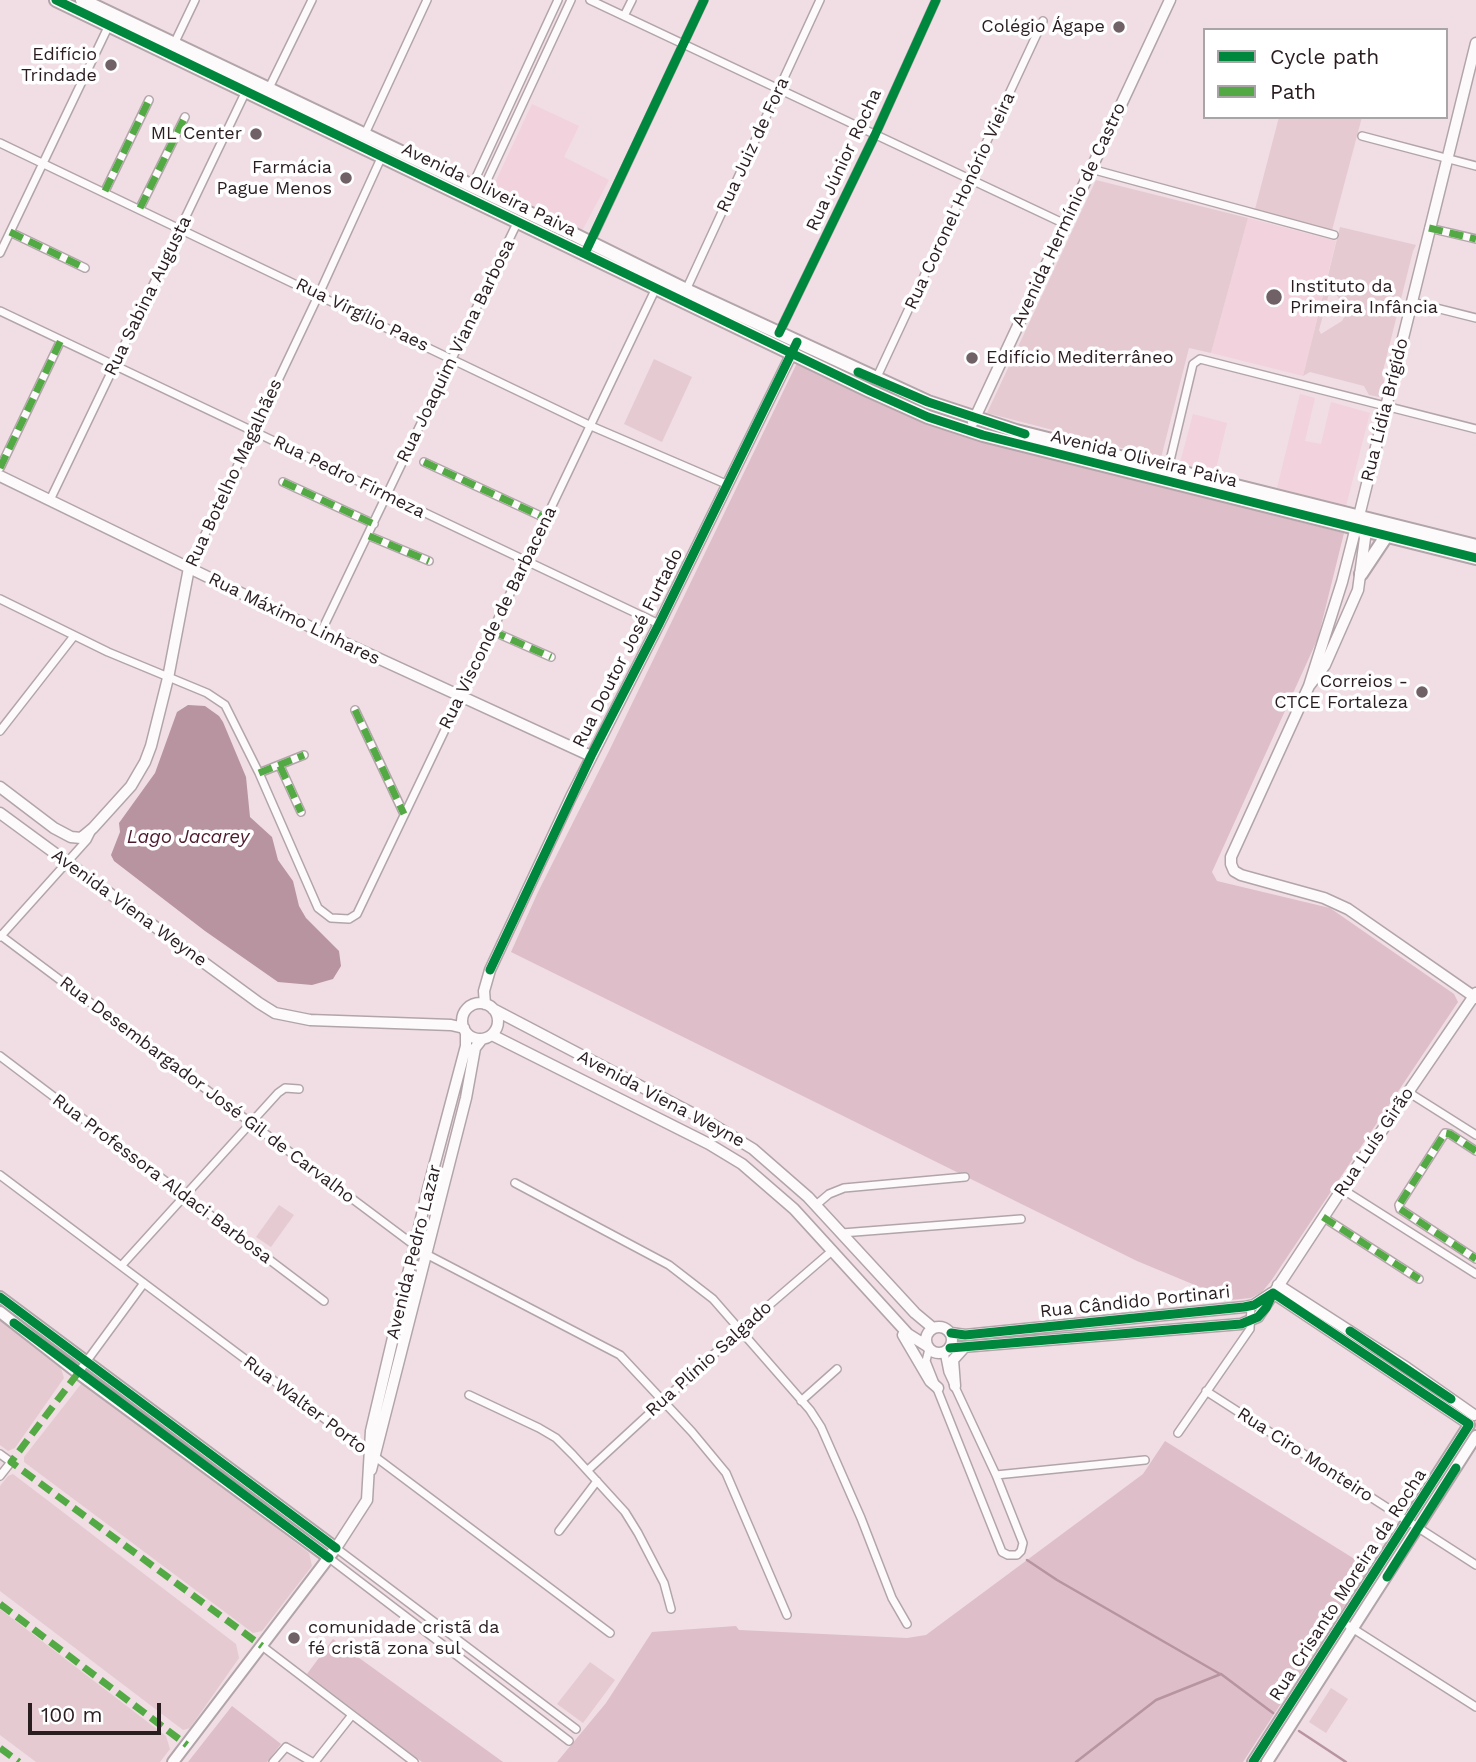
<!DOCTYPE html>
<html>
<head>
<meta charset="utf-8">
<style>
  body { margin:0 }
  #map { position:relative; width:1476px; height:1762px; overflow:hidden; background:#f0dee4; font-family:"Work Sans",sans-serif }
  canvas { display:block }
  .legend { position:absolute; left:1203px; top:28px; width:245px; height:91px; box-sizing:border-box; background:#fff; border:2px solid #a9a5a6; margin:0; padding:9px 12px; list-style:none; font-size:21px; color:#291d20 }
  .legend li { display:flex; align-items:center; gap:14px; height:35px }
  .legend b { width:35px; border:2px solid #a9a5a6 }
  .scale { position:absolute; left:28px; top:1703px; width:133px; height:32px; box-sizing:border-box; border:4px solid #291d20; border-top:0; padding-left:9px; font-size:21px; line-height:24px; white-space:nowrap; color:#291d20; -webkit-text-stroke:5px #fff; paint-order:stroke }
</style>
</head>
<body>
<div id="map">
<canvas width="1476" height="1762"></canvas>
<ul class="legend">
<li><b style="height:9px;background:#00873e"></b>Cycle path</li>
<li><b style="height:9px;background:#53a943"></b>Path</li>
</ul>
<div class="scale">100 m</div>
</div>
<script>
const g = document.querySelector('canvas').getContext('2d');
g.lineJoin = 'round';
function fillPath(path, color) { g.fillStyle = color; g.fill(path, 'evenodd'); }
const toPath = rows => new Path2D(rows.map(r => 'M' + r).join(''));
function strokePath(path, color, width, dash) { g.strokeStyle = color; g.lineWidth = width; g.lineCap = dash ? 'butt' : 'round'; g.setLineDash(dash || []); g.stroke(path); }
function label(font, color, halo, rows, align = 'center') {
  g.font = font + ' "Work Sans",sans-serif'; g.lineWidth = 7; g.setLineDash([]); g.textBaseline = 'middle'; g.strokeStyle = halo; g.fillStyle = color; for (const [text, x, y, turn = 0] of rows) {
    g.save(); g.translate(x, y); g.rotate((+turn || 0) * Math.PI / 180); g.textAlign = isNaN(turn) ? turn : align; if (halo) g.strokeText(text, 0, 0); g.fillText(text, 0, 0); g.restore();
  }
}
fillPath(toPath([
  [532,104,579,126,564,157,609,180,582,231,493,187],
  [1248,218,1336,241,1303,376,1211,353],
  [1300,394,1315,398,1305,441,1321,444,1331,402,1370,413,1346,506,1277,488],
  [1193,414,1227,423,1215,473,1180,463]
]), '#f2d2dc');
fillPath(toPath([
  [1279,117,1362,117,1331,234,1254,213],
  [1096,180,1248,218,1211,353,1189,348,1161,458,987,413],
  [1340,227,1416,245,1413,251,1382,375,1385,383,1379,397,1369,395,1364,386,1310,372,1303,376],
  [1333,289,1345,309,1345,316,1342,321,1321,334,1319,330,1330,290],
  [654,359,692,377,662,442,624,424],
  [279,1205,294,1215,271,1247,256,1237],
  [0,1319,60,1365,64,1378,15,1448,8,1451,0,1445],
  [86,1383,309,1553,312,1566,262,1631,253,1633,24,1462,24,1457,81,1384],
  [13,1474,236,1644,239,1658,190,1728,183,1730,0,1591,0,1486,8,1476],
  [0,1609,166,1736,170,1749,160,1762,36,1762,0,1735],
  [590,1662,615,1680,583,1723,557,1704],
  [1331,1688,1348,1699,1326,1733,1309,1722]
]), '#e5cad2');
fillPath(toPath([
  [797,363,908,415,987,442,1344,533,1318,638,1212,872,1217,881,1330,908,1454,994,1458,1002,1271,1281,1262,1292,1251,1298,1231,1300,1137,1261,511,952,538,892,610,749],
  [1165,1441,1369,1568,1243,1762,557,1762,606,1703,652,1632,736,1626,739,1630,907,1638,926,1635,1143,1474],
  [333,1639,467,1736,503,1762,422,1762,307,1674],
  [232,1706,281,1744,267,1762,188,1762]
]), '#debec8');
fillPath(toPath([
  [188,705,205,706,219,716,223,722,246,777,250,817,272,837,278,860,293,881,299,906,306,918,339,951,341,966,333,979,312,985,278,982,205,931,114,861,111,855,120,832,119,823,155,773,177,712]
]), '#b7949f');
strokePath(toPath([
  [1027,1560,1057,1580,1220,1674],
  [1299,1731,1346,1762],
  [1076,1762,1156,1700,1221,1674,1273,1713]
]), '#b7949f', 2.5);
const minor = toPath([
  [590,0,1065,224],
  [624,16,632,0],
  [174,44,195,0],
  [268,90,312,0],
  [364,136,427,0],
  [1362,136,1476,166],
  [0,143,591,426,726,484],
  [1091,169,1334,235],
  [472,186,558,0],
  [105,191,149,100],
  [482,191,571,0],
  [140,208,185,117],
  [1429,228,1476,239],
  [10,232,85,268],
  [590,243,704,0],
  [0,253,110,23],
  [686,290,820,0],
  [1412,302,1476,318],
  [0,311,659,624],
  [779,333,875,135,936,0],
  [876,379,1043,21],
  [424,462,545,518],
  [0,468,61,340],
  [1168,469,1193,364,1200,359,1476,429],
  [283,482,374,524],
  [50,500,246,91],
  [369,536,429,561],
  [189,568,319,294,382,156],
  [0,599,108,652,207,693,225,705,259,773,318,908,331,918,349,919,357,914,656,288],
  [492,631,551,657],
  [321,632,518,221],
  [355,710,404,814],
  [0,731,74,636],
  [280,766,301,812],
  [259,773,304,755],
  [0,935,426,1254,620,1355,692,1432,726,1473,787,1615],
  [0,937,87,840,91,832],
  [0,1056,324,1301],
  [1408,1092,1476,1135],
  [1476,1151,1450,1134,1445,1133,1399,1205,1400,1209,1476,1259],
  [0,1175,610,1633],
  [515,1183,669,1265,713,1299,810,1410,821,1427,861,1518,892,1598,907,1624],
  [1342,1189,1476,1274],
  [816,1205,829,1194,844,1188,965,1177],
  [1323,1217,1419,1279],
  [842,1233,1021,1219],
  [122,1265,278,1093,285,1088,299,1089],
  [929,1349,926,1361,1002,1552,1008,1555,1017,1555,1021,1551,1023,1543,996,1475,948,1372,944,1352],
  [78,1373,144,1283],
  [1206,1391,1476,1565],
  [469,1395,539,1428,556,1438,573,1455,625,1512,638,1533,664,1583,671,1609],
  [801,1401,837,1369],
  [1178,1433,1250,1329,1251,1306],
  [0,1454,11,1462,0,1476],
  [588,1470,739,1331,833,1250],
  [996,1475,1145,1460],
  [559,1531,597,1481],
  [336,1548,576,1729],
  [329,1558,569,1741],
  [1349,1626,1476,1707],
  [262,1646,414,1762],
  [273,1762,286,1747,312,1762],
  [315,1762,352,1715]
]);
const tertiary = toPath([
  [973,422,1170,0],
  [0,476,321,632,591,756],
  [1356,527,1342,582,1309,686,1231,857,1231,864,1234,871,1241,875,1324,898,1348,909,1476,998],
  [1309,686,1325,665,1358,590,1365,538,1359,516,1476,43],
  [0,787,54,828,71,837,81,838,93,828,131,786,145,762,151,746,168,678,189,568],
  [0,813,259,1003,275,1013,310,1020,451,1025,464,1028],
  '462 1021a18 18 0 1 1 36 0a18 18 0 1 1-36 0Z',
  [485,1004,484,991,490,970,571,797,659,624,794,349],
  [493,1009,707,1121,753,1149,808,1197,915,1313,933,1328],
  [492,1035,709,1144,742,1164,794,1209,908,1334,927,1346],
  [1278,1285,1407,1368,1474,1415],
  [1273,1293,1469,1424],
  '926 1340a13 13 0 1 1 26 0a13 13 0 1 1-26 0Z',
  [951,1333,965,1335,1244,1307,1254,1305,1272,1293],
  [903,1335,930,1381,938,1388],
  [950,1348,1241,1324,1258,1317,1342,1189,1476,993],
  [955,1386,953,1360,963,1349],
  [371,1470,466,1098,475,1048,482,1039],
  [336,1548,367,1500,371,1431,428,1189,466,1046,466,1032]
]);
const secondary = toPath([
  [0,1297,336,1548,173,1762],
  [0,1312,78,1373,329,1558],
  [1253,1762,1469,1425],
  [1267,1762,1476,1436]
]);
const primary = toPath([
  [56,0,870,391,928,417,983,435,1476,558],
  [82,0,575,235,686,290,928,402,1016,431,1476,546],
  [1361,574,1387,535]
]);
strokePath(minor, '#b2a5a9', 10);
strokePath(tertiary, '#b2a5a9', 13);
strokePath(secondary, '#b2a5a9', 14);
strokePath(primary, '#b2a5a9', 16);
strokePath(minor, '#fdfafb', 7);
strokePath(tertiary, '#fdfafb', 10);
strokePath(secondary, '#fdfafb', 10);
strokePath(primary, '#fdfafb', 12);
strokePath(toPath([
  [105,191,149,100],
  [140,208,185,117],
  [1429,228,1476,239],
  [10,232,85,268],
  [424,462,545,518],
  [0,468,61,340],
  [283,482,374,524],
  [369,536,429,561],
  [492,631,551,657],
  [355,710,404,814],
  [280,766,301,812],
  [259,773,304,755],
  [1476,1151,1450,1134,1445,1133,1399,1205,1400,1209,1476,1259],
  [1323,1217,1419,1279],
  [78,1373,11,1462,262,1646],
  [0,1604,187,1745],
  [0,1748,19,1762]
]), '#53a943', 7, [14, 7]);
strokePath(toPath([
  [56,0,870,391,928,417,983,435,1476,558],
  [585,253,704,0],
  [779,333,875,135,936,0],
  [858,372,928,402,1025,434],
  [490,970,591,756,659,624,797,342],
  [1273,1293,1469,1424],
  [0,1297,336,1548],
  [14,1323,329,1558],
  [1350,1331,1451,1399],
  [951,1333,965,1335,1244,1307,1254,1305,1273,1293],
  [950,1348,1241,1324,1258,1317,1266,1308,1273,1293],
  [1387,1577,1456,1468],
  [1253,1762,1469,1425]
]), '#00873e', 9);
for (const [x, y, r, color] of [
  [1119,27,7,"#6f6165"],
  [111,65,7,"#6f6165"],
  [256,134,7,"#6f6165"],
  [346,178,7,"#6f6165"],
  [1274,297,9,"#6f6165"],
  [972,358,7,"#6f6165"],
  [1422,692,7,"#6f6165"],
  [294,1638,7,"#6f6165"]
]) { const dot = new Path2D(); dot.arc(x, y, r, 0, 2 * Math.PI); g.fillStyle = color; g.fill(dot); strokePath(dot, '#fff', 2.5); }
label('18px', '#291d20', '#fff', [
  ["Colégio Ágape",1105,27],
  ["Edifício",97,55],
  ["Trindade",97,76],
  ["ML Center",242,134],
  ["Farmácia",332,168],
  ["Pague Menos",332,189],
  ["Instituto da",1290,287,"left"],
  ["Primeira Infância",1290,308,"left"],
  ["Edifício Mediterrâneo",986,358,"left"],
  ["Correios -",1408,682],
  ["CTCE Fortaleza",1408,703],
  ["comunidade cristã da",308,1628,"left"],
  ["fé cristã zona sul",308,1649,"left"]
], 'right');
label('18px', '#291d20', '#fff', [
  ["Rua Juiz de Fora",753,145,-65],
  ["Rua Júnior Rocha",844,160,-65],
  ["Avenida Oliveira Paiva",489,190,26],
  ["Rua Coronel Honório Vieira",960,201,-65],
  ["Avenida Hermínio de Castro",1069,215,-65],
  ["Rua Sabina Augusta",148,296,-64],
  ["Rua Virgílio Paes",362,315,26],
  ["Rua Joaquim Viana Barbosa",456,351,-64],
  ["Rua Lídia Brígido",1385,410,-76],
  ["Avenida Oliveira Paiva",1144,459,14],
  ["Rua Botelho Magalhães",234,473,-65],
  ["Rua Pedro Firmeza",349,477,26],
  ["Rua Visconde de Barbacena",498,618,-64],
  ["Rua Máximo Linhares",294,619,26],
  ["Rua Doutor José Furtado",628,648,-63],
  ["Avenida Viena Weyne",129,908,36],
  ["Rua Desembargador José Gil de Carvalho",207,1090,37],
  ["Avenida Viena Weyne",661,1099,28],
  ["Rua Luís Girão",1374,1142,-56],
  ["Rua Professora Aldaci Barbosa",162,1179,37],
  ["Avenida Pedro Lazar",414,1252,-76],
  ["Rua Cândido Portinari",1135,1302,-6],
  ["Rua Plínio Salgado",709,1359,-42],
  ["Rua Walter Porto",305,1405,37],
  ["Rua Ciro Monteiro",1305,1455,33],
  ["Rua Crisanto Moreira da Rocha",1348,1585,-57]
]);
label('italic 19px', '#4e192e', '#fff', [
  ["Lago Jacarey",188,837]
]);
</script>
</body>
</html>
